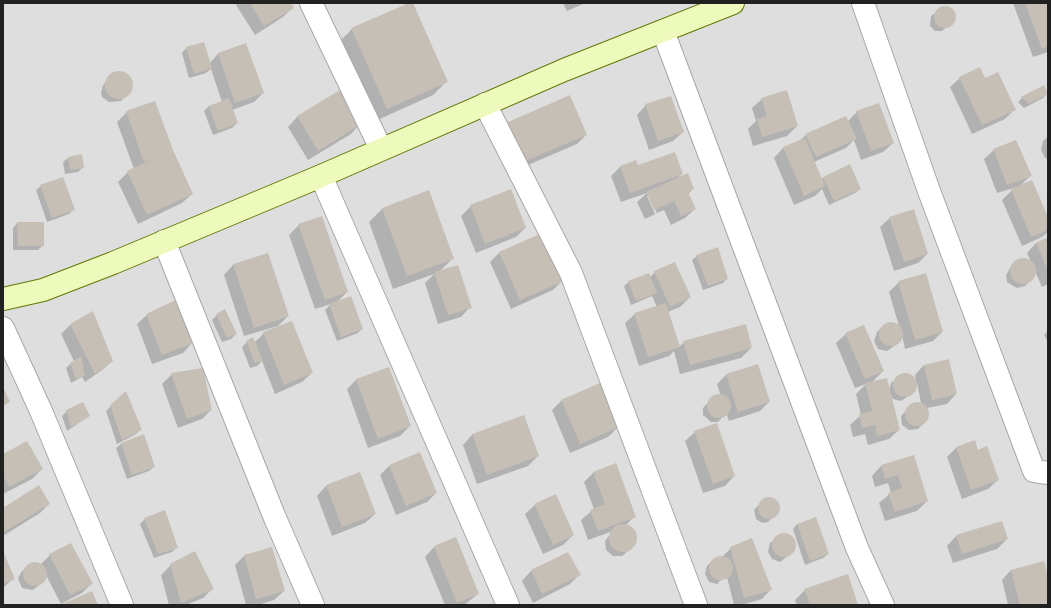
<!DOCTYPE html>
<html>
<head>
<meta charset="utf-8">
<style>
  body { margin:0 }
  #map { position:relative; width:1051px; height:608px; overflow:hidden; background:#f1efe7; font-family:"Work Sans",sans-serif }
  canvas { display:block }
  .frame { position:absolute; inset:0; border:4px solid #212121; pointer-events:none }
</style>
</head>
<body>
<div id="map">
<canvas width="1051" height="608"></canvas>
<div class="frame"></div>
</div>
<script>
const g = document.querySelector('canvas').getContext('2d');
g.lineJoin = 'round';
function fillPath(path, color) { g.fillStyle = color; g.fill(path, 'evenodd'); }
const toPath = rows => new Path2D(rows.map(r => 'M' + r).join(''));
function strokePath(path, color, width, dash) { g.strokeStyle = color; g.lineWidth = width; g.lineCap = dash ? 'butt' : 'round'; g.setLineDash(dash || []); g.stroke(path); }
fillPath(toPath([
  [3,3,1048,3,1048,605,3,605]
]), '#dfdede');
fillPath(toPath([
  [238,3,289,3,292,8,283,17,255,35,236,5],
  [412,3,446,82,433,95,373,122,338,43,352,29],
  [563,3,585,3,567,11],
  [1013,3,1048,3,1048,52,1033,57],
  [944,7,950,8,954,16,952,22,942,31,935,31,930,26,931,16],
  [245,45,263,93,254,102,232,110,237,123,232,128,213,135,204,111,209,106,222,102,211,69,206,73,189,78,182,53,186,48,210,63,218,54],
  [122,73,129,78,131,82,131,90,121,101,109,102,102,97,101,93,103,85,114,74],
  [960,78,985,79,1014,110,1005,119,972,134,950,87],
  [340,91,360,124,351,134,308,160,288,127,297,117],
  [1047,93,1043,98,1024,108,1018,102,1022,98],
  [762,99,797,126,787,136,753,146,748,129,756,121,752,108],
  [646,105,683,132,673,141,649,150,637,115],
  [127,112,172,150,192,194,182,203,138,224,118,182,128,172,134,169,117,122],
  [857,112,893,143,883,152,861,160,854,140,846,148,814,162,821,179,849,166,860,189,855,193,829,205,822,189,815,196,794,205,774,158,783,148,799,141,806,135,848,121],
  [498,133,586,135,577,144,514,171],
  [1048,137,1048,159,1045,158,1041,150,1043,141],
  [994,150,1030,176,1020,186,1048,220,1048,232,1042,237,1022,246,1002,200,1014,188,997,193,984,159],
  [81,155,83,167,78,172,65,174,63,162,68,158],
  [637,166,682,174,677,179,693,189,688,194,695,209,685,218,671,225,664,210,657,213,649,196,647,196,655,214,645,219,637,202,647,193,621,202,611,176,620,167],
  [41,186,73,210,69,214,47,222,36,190],
  [429,191,453,258,440,271,470,307,461,317,438,324,425,283,434,274,393,289,369,222,382,209],
  [471,206,525,228,516,237,476,253,461,216],
  [890,218,927,254,918,263,894,271,880,227],
  [17,223,43,245,38,250,13,250,13,228],
  [299,225,347,292,337,302,362,329,358,333,337,341,325,310,331,304,315,309,289,235],
  [541,234,562,281,553,290,511,309,490,262,499,253],
  [1048,238,1048,284,1042,287,1035,271,1030,281,1025,286,1017,288,1007,282,1006,275,1012,265,1017,260,1025,259,1031,262,1027,253,1036,243],
  [268,254,288,316,278,326,244,336,224,275,233,265],
  [697,256,727,278,723,283,703,290,692,260],
  [655,272,690,297,680,307,668,312,679,347,684,342,751,348,741,358,680,374,674,351,669,356,639,366,625,323,635,314,657,307,652,296,631,305,624,286,629,282,650,277],
  [899,282,942,332,933,341,905,349,902,335,900,342,887,351,878,349,874,341,877,332,882,327,890,323,899,326,889,292],
  [93,313,112,361,102,370,85,382,82,377,71,383,66,368,74,361,61,334,70,325],
  [147,315,192,343,183,353,152,364,137,324],
  [217,315,236,334,231,339,222,342,212,320],
  [1048,331,1048,342,1044,335],
  [264,333,312,373,302,382,275,394,262,361,257,366,250,368,242,347,247,342,254,343],
  [846,334,883,371,871,383,889,391,891,383,904,373,913,376,916,381,915,375,924,365,956,394,947,404,927,408,928,417,923,424,918,429,909,430,902,425,901,416,912,404,921,403,917,383,914,392,901,401,893,399,890,393,899,430,889,439,868,445,865,434,853,437,850,425,861,415,856,394,866,384,855,388,836,343],
  [757,365,769,402,760,411,729,421,726,413,718,422,711,422,703,415,703,408,713,397,721,397,717,384,726,375],
  [388,368,410,426,400,436,368,448,347,389,356,380],
  [172,374,211,410,202,419,178,428,162,384],
  [599,385,618,427,608,437,570,453,552,410,561,401],
  [111,406,141,429,136,434,117,444,106,411],
  [67,411,89,416,67,431,62,416],
  [523,416,538,456,528,466,477,484,463,445,472,435],
  [695,432,734,476,725,486,703,493,685,441],
  [143,436,154,467,149,471,127,479,116,448,121,444],
  [956,448,977,451,998,480,988,489,962,499,947,457],
  [3,455,42,469,32,479,3,494],
  [913,456,927,501,917,511,885,521,879,503,891,493,888,483,875,487,872,476,881,466],
  [389,466,436,493,427,502,396,515,380,475],
  [594,472,634,517,625,526,630,527,635,533,636,542,634,546,622,556,613,556,606,550,605,541,613,531,588,540,581,520,594,509,584,482],
  [326,486,375,514,365,523,332,536,317,496],
  [39,487,49,504,40,513,3,536,3,509],
  [773,498,777,502,778,512,768,522,762,523,756,519,754,510,763,500],
  [535,505,573,535,563,545,543,554,525,514],
  [145,519,176,548,172,552,154,558,140,524],
  [1001,522,1007,539,997,549,953,563,947,546,956,536],
  [797,524,828,554,823,558,805,565,793,529],
  [783,534,791,536,796,544,793,552,780,562,772,559,768,552,770,543],
  [455,539,478,594,464,605,445,605,425,557,434,547],
  [731,548,771,589,762,599,741,605,734,605,727,577,718,582,719,583,725,580,717,584,709,582,705,574,707,566,712,561,722,557],
  [3,553,14,578,3,588],
  [568,553,579,575,570,584,533,603,522,581,531,571],
  [50,555,91,584,82,593,61,604,46,575,44,581,33,590,22,588,18,578,22,571,34,563,40,565],
  [244,556,284,591,274,600,258,605,246,605,235,565],
  [171,565,213,588,203,598,186,605,169,605,161,575],
  [1011,570,1048,579,1048,605,1008,605,1002,580],
  [805,590,857,605,797,605,795,600]
]), '#0003');
fillPath(toPath([
  [250,3,291,3,294,8,264,26],
  [409,3,413,3,448,82,387,109,351,28],
  [1025,3,1048,3,1048,46,1042,49],
  '934 17a11 11 0 1 1 22 0a11 11 0 1 1-22 0Z',
  [204,42,212,68,194,74,186,47],
  [246,43,264,93,235,103,218,53],
  [980,67,985,78,998,72,1016,110,982,125,959,77],
  '105 85a14 14 0 1 1 28 0a14 14 0 1 1-28 0Z',
  [1044,85,1048,94,1029,104,1021,97],
  [340,90,361,124,318,151,297,116],
  [787,90,798,126,762,137,757,119,767,116,761,98],
  [570,95,587,135,523,162,506,123],
  [671,96,684,132,658,141,645,104],
  [229,98,238,123,218,131,209,106],
  [155,101,173,150,193,194,147,215,127,171,157,157,144,162,126,111],
  [879,103,894,143,871,151,856,111],
  [846,116,857,139,816,157,805,134],
  [805,138,825,186,804,196,783,147],
  [1016,140,1032,176,1007,185,993,149],
  [675,152,683,174,630,193,620,166,636,160,638,165],
  [82,154,84,168,70,170,68,157],
  [850,164,861,189,834,201,823,177],
  [688,173,694,189,688,192,696,209,681,216,674,201,654,210,646,192],
  [63,177,75,210,52,218,40,185],
  [1032,180,1048,217,1048,230,1031,237,1011,189],
  [511,189,526,228,485,244,470,205],
  [429,190,454,259,407,276,382,208],
  [914,209,928,254,904,262,889,217],
  [322,216,348,292,325,300,298,224],
  [17,222,44,222,44,246,18,246],
  [542,233,564,281,520,300,499,252],
  [1048,237,1048,271,1036,243],
  [718,247,728,279,708,286,696,255],
  [268,253,289,316,254,328,233,264],
  '1010 271a13 13 0 1 1 26 0a13 13 0 1 1-26 0Z',
  [675,262,691,297,670,307,654,271],
  [458,265,472,308,448,315,434,272],
  [649,273,657,293,636,301,628,281],
  [926,273,943,332,915,340,898,281],
  [351,296,363,329,341,337,329,304],
  [178,299,194,343,162,355,146,314],
  [666,303,680,347,648,357,634,313],
  [225,309,237,334,227,338,216,314],
  [93,311,113,361,95,374,70,324],
  [292,321,313,373,284,385,263,332],
  '879 334a12 12 0 1 1 24 0a12 12 0 1 1-24 0Z',
  [746,324,752,348,690,365,683,341],
  [864,325,884,371,865,379,845,333],
  [253,337,263,361,255,363,246,341],
  [81,356,85,376,76,379,70,363],
  [949,359,957,394,932,400,924,365],
  [758,364,770,402,738,412,726,374],
  [389,367,411,426,378,439,356,379],
  [203,368,212,410,187,419,171,373],
  '893 385a12 12 0 1 1 24 0a12 12 0 1 1-24 0Z',
  [887,378,900,430,877,436,875,425,862,428,859,414,872,411,865,383],
  [600,383,619,427,580,444,561,400],
  [3,387,10,402,3,406],
  [126,391,142,430,122,440,110,405],
  '707 406a12 12 0 1 1 24 0a12 12 0 1 1-24 0Z',
  '905 414a12 12 0 1 1 24 0a12 12 0 1 1-24 0Z',
  [83,402,90,416,71,427,66,410],
  [524,415,539,456,487,475,472,434],
  [717,423,735,476,713,484,694,431],
  [144,434,155,467,132,475,121,443],
  [975,440,978,450,987,446,999,480,971,490,956,447],
  [27,441,43,469,9,487,3,475,3,454],
  [420,452,437,493,406,506,389,465],
  [914,455,928,501,895,512,888,493,902,488,898,475,885,479,881,465],
  [616,463,636,517,598,531,590,510,605,504,593,472],
  [360,472,376,514,342,527,326,485],
  [39,485,50,504,4,532,3,508],
  [556,494,574,535,553,545,534,504],
  '758 508a11 11 0 1 1 22 0a11 11 0 1 1-22 0Z',
  [165,510,178,548,158,554,144,518],
  [816,517,829,554,810,561,797,524],
  [1002,521,1008,539,962,554,956,535],
  '609 538a14 14 0 1 1 28 0a14 14 0 1 1-28 0Z',
  '772 545a12 12 0 1 1 24 0a12 12 0 1 1-24 0Z',
  [456,537,479,594,457,603,434,546],
  [752,538,772,590,744,598,730,547],
  [71,543,93,584,70,595,49,554],
  [272,547,285,591,256,599,244,555],
  [3,551,15,579,3,584],
  [195,551,214,589,181,603,170,564],
  [568,552,581,575,542,594,531,570],
  '709 568a12 12 0 1 1 24 0a12 12 0 1 1-24 0Z',
  [1044,561,1048,575,1048,605,1020,605,1011,570],
  '23 574a12 12 0 1 1 24 0a12 12 0 1 1-24 0Z',
  [848,574,858,605,810,605,804,589],
  [92,591,98,605,60,605]
]), '#c6bfb6');
const minor = toPath([
  [311,3,381,149],
  [863,3,929,191,1034,471,1048,473],
  [663,31,857,548,883,605],
  [485,104,571,273,696,605],
  [321,176,508,605],
  [164,241,275,518,313,605],
  [3,328,41,411,122,605]
]);
const secondary = toPath([
  [3,299,43,290,113,263,321,176,564,70,733,3]
]);
strokePath(minor, '#a8a8a8', 24);
strokePath(secondary, '#5e7a05', 24);
strokePath(minor, '#fff', 22);
strokePath(secondary, '#eefabc', 22);
</script>
</body>
</html>
